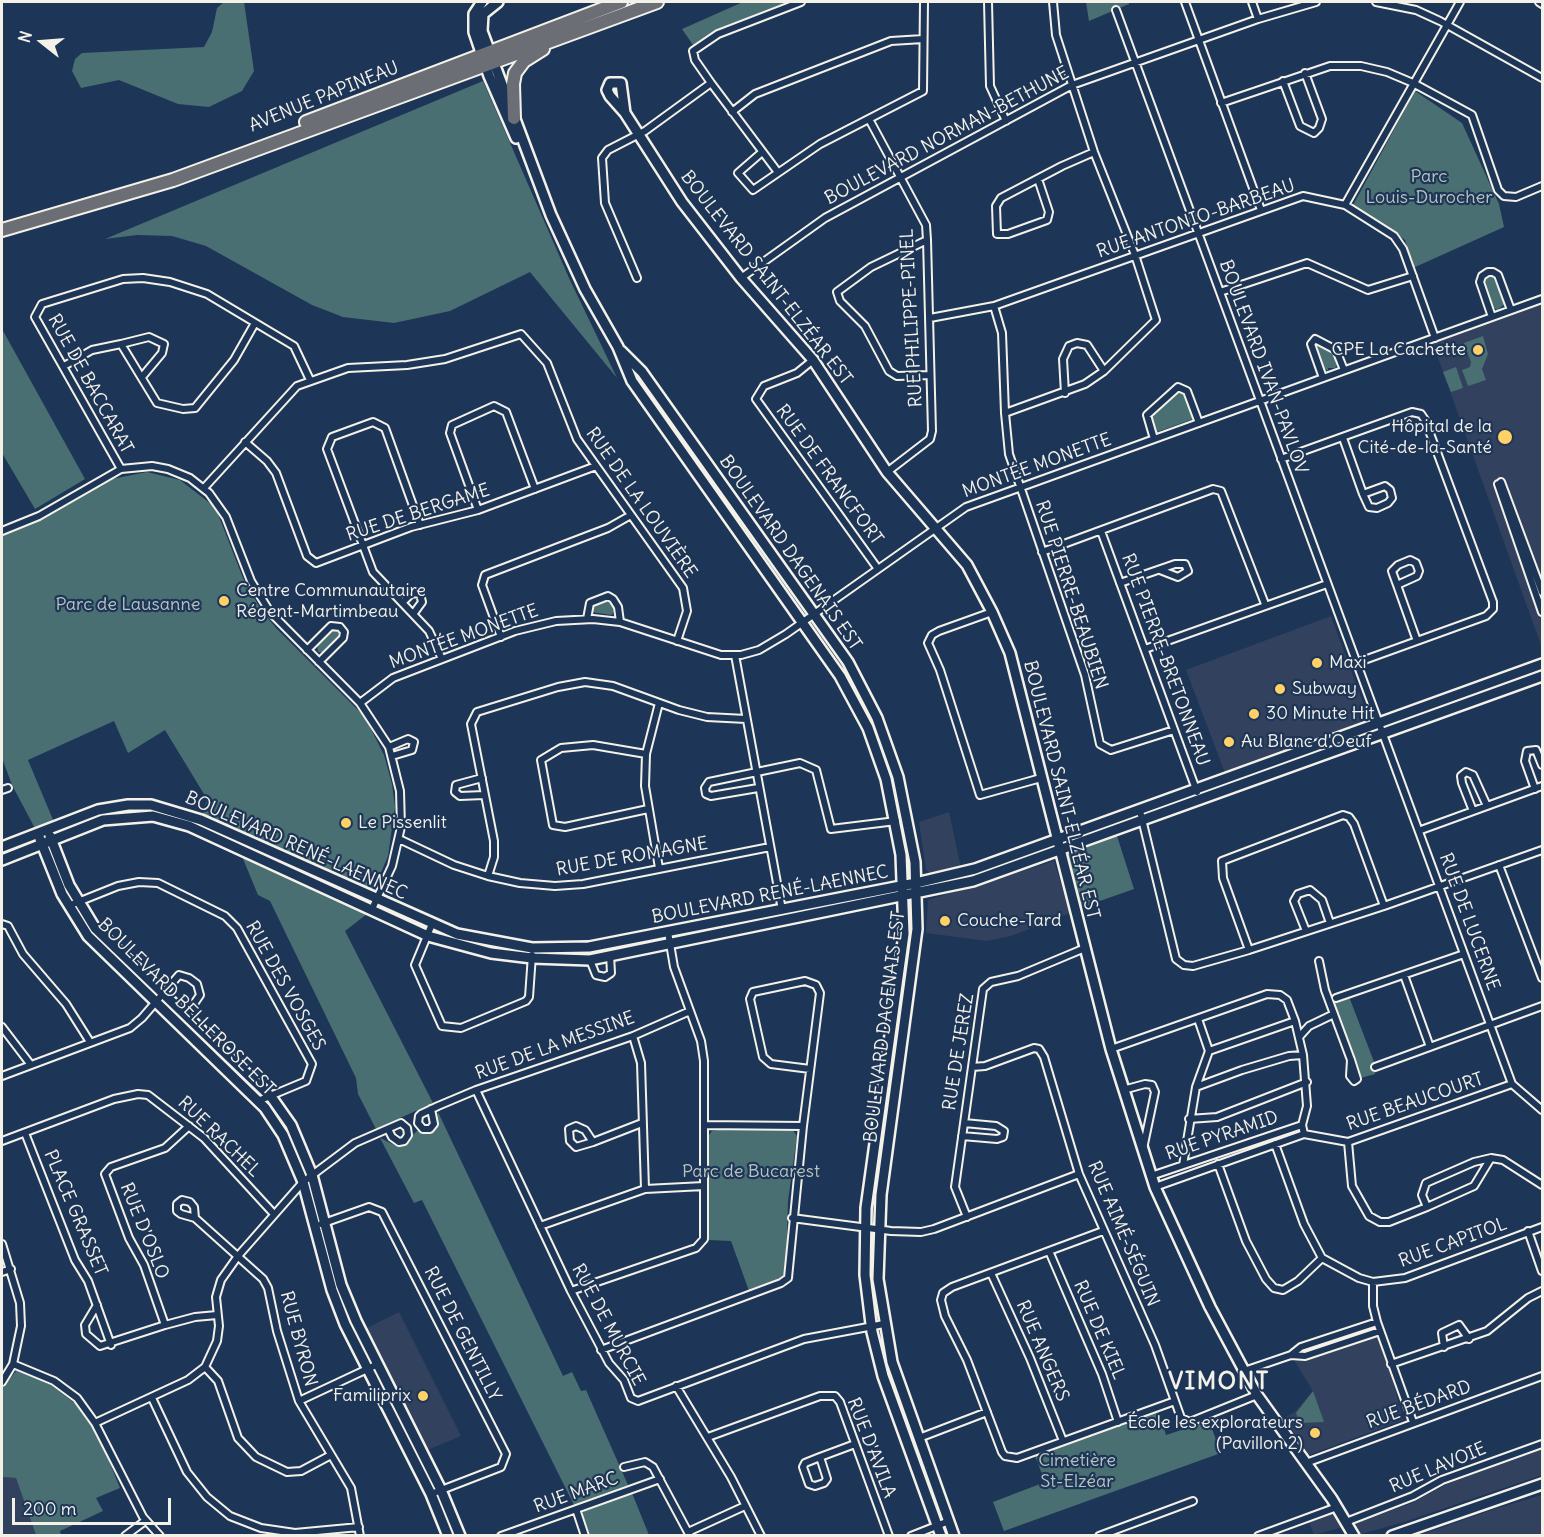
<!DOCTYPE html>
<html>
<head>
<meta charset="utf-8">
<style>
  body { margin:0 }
  #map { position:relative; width:1544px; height:1537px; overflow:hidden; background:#1d3557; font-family:Delius,sans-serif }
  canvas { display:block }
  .frame { position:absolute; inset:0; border:3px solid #f4f1e8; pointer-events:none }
  .north { position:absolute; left:12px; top:12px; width:60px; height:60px; -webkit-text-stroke:4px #1d3557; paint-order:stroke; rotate:287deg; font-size:16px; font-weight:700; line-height:24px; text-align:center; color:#f4f1e8 }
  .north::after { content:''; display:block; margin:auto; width:21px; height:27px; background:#f4f1e8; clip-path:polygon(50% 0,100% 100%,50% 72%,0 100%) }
  .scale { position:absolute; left:12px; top:1498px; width:159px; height:27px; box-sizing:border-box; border:3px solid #f4f1e8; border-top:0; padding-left:8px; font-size:18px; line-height:21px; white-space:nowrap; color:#f4f1e8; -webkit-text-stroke:4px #1d3557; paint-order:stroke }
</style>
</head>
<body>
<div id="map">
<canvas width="1544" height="1537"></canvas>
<div class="frame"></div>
<div class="north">N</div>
<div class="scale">200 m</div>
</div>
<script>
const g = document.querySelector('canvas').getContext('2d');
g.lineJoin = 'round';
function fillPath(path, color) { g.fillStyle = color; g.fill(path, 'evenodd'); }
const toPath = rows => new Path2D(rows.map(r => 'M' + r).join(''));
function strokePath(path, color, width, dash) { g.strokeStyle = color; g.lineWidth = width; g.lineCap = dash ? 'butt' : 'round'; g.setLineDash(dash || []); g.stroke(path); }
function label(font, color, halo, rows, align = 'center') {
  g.font = font + ' Delius,sans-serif'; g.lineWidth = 4.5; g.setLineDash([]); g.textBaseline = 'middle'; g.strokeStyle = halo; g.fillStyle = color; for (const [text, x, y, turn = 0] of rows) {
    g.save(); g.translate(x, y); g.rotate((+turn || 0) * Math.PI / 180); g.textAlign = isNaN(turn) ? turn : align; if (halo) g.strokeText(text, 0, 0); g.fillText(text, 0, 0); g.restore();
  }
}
fillPath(toPath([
  [1542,304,1542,648,1433,344],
  [1331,616,1369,719,1225,773,1186,670],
  [949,812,961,868,931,874,926,870,919,822],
  [1054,861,1070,913,1011,936,987,941,926,933,928,900],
  [399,1312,461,1436,425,1451,367,1328],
  [1380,1331,1403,1420,1309,1455,1284,1418,1295,1412,1313,1391,1291,1355,1305,1356],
  [1542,1449,1542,1475,1404,1522,1361,1534,1358,1531,1355,1523,1412,1503,1449,1483],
  [2,1477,16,1478,36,1535,2,1535],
  [1542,1495,1542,1535,1420,1535,1495,1509],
  [1334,1513,1343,1527,1314,1535,1309,1522]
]), '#32425e');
fillPath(toPath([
  [224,2,244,2,254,71,242,91,209,107,178,104,119,80,81,88,72,71,75,59,82,53,204,47,212,32,217,8],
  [743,2,801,2,718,34,698,47,693,45,682,29],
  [1086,2,1129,2,1129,4,1089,21],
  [483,81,569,278,617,378,530,272,450,311,394,323,343,317,312,305,206,246,172,236,137,235,105,239],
  [1415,91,1462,123,1499,204,1504,227,1413,268,1405,240,1380,222,1352,207],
  [1492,275,1505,304,1497,310,1493,307,1484,281],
  [2,329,85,479,35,509,2,453],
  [1483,336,1488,354,1482,369,1486,380,1468,386,1462,370,1470,367,1471,362,1464,343],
  [1316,343,1332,352,1338,364,1335,368,1328,368,1328,371,1323,368],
  [1456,367,1463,388,1451,392,1443,372],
  [637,376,639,377,781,578,751,539],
  [1180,391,1184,394,1193,419,1157,432,1151,416],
  [147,472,180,480,211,504,218,514,243,578,261,610,277,629,365,717,384,755,392,784,395,807,388,856,374,889,369,890,283,852,201,820,207,799,165,730,128,753,114,721,28,760,56,827,38,834,12,785,2,758,2,531,76,500,112,479],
  [607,600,615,608,612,615,591,612,594,605],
  [335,629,340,633,339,637,323,653,318,652,317,645],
  [833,655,848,673,875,725,893,775,902,819,870,723],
  [1117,836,1134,889,1080,908,1066,858,1068,854],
  [241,854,367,914,345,931,433,1103,376,1129,358,1094,356,1078,270,901,258,895],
  [1348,994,1376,1067,1375,1074,1357,1079,1329,1001],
  [438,1112,563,1376,572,1372,581,1391,586,1390,628,1485,574,1505,422,1200,414,1203,380,1138,399,1147,417,1131,429,1133,434,1129],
  [724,1129,792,1129,797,1136,788,1201,786,1272,781,1278,749,1291,731,1241,709,1240,709,1135,712,1131],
  [884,1356,890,1372,942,1516,939,1517,894,1392],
  [17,1370,51,1385,81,1408,94,1424,120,1488,96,1498,103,1511,60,1531,61,1535,36,1535,16,1478,2,1477,2,1388],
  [1313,1391,1324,1422,1300,1423,1296,1413],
  [1158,1409,1166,1435,1209,1421,1221,1453,1004,1531,993,1502,1045,1482,1034,1453],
  [632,1493,649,1535,590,1535,582,1515,583,1510]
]), '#496f72');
const street = toPath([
  [988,2,990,86,1006,121],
  [1185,2,1261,210],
  [1252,2,1258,19],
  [1376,2,1416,10,1440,21,1542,78],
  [1539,2,1542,4],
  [1116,10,1512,1084,1542,1110],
  [1283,81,1300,126,1314,133,1319,128,1322,119,1305,73],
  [1221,103,1330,66,1361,66,1387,72,1413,83,1472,115,1498,190,1504,196,1516,197,1542,186],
  [732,112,755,94,891,41,923,39],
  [869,119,926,225,927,240,932,431,930,439,887,472],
  [761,153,738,173,753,190,820,144,923,91,924,2],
  [777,171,711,83,695,60,693,51,718,34,801,2],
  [1038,179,1049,212,1047,220,1008,234,997,234,996,206,1001,198,1062,166,1094,152],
  [1345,205,1460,2],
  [927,240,871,267,837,292,840,301,865,326,889,371,897,376,930,375],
  [637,278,605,203,602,158,608,150,645,131,711,83],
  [741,278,825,218,1072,85,1258,19,1316,2],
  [1220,292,1307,263,1368,290,1413,276],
  [994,306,1002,333,1005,413,1009,454,1085,675,1100,744,1111,750,1174,730],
  [1492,317,1480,282,1482,276,1488,272,1493,272,1498,275,1511,310],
  [930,318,994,306,1303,196,1345,205,1394,236,1403,249,1435,338],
  [813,360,797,373,764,386,756,399,878,569],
  [64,366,92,350,121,344],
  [142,377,162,353,164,344,149,337,121,344,157,403,183,409,195,408,234,360,255,323],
  [1323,378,1311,344,1315,339,1336,350,1344,370],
  [1065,393,1063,359,1069,346,1077,343,1087,345,1104,371],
  [1005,413,1085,384,1104,371,1156,320,1135,255,1094,152,1056,35,1053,2],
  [1343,438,1363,494,1369,507,1377,508,1388,503,1392,498,1390,490,1385,486,1363,494],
  [1154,439,1147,415,1178,387,1187,391,1199,423],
  [245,442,267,461,276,473,307,556,316,563,411,527,478,510,596,466],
  [1281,459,1412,412,1421,414,1425,420,1493,602,1493,609,1486,616,1356,663],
  [121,469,35,317,42,304,123,279,143,278,170,282,207,294,294,346,310,380],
  [1501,482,1542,592],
  [1498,484,1542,612],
  [204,488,297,386,348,368,407,365,445,359,521,334,547,363,577,439,683,588,687,611,677,641],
  [478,510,450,433,452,425,494,406,506,412,535,489],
  [420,525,385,428,373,422,332,437,327,449,373,572,429,631,442,659],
  [2,531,39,516,121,469,152,466,168,469,190,478,209,493,226,517,251,581,270,612,360,703,389,747,400,791,401,827,392,866,372,909],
  [1101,531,1197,792],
  [1042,552,1213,489,1221,491,1265,604],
  [1120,583,1175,564,1185,564,1188,571,1178,577,1160,570],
  [1397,585,1417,576,1419,571,1416,563,1410,560,1398,565,1392,571,1393,574,1397,585,1417,641],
  [403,602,412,593,420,594,422,602,414,613],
  [992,612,939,631,932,635,928,643,940,670,980,795,1041,778],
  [587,619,590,603,608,596,613,599,618,607,620,622],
  [501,637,482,585,485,575,608,528,631,515],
  [1145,649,1327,584],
  [307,650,331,626,340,627,344,632,343,638,319,662],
  [735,655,782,910],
  [360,703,393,678,515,631,556,621,593,619,620,622,721,655,741,655,759,650,786,634,966,507,1542,299],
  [659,703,646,754,645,786,659,868],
  [389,747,408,739,414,742,412,750,392,756],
  [646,754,593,745,561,748,541,760,553,825,565,827,648,809],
  [482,778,456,785,455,792,460,796,484,795],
  [758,788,711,796,706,794,705,788,709,782,800,763,816,770,831,829,896,821],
  [1535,789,1525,761,1527,751,1536,750,1542,765],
  [2,790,8,788],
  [1140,811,1176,959,1184,965,1193,966,1249,950,1384,906,1542,850],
  [1473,811,1462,783,1461,776,1466,772,1473,775,1487,806],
  [1421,830,1542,786],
  [399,839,454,865,488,876,520,883,555,886,583,884,770,847],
  [1499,865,1542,978],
  [488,876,494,857,494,841,471,724,477,712,558,687,585,682,613,686,679,710,707,717,746,719],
  [68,906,118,886,139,882,158,883,225,916,237,928,312,1064,306,1081,258,1101],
  [2,924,8,926,23,954,66,1004,90,1042],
  [432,924,415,965,442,1026,461,1028,526,1001,529,997,532,955],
  [1306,931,1294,901,1298,894,1310,890,1322,900,1330,923],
  [1249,950,1223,878,1222,861,1343,815,1349,817,1354,824,1384,906],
  [590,960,596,975,605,977,611,973,610,955],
  [1319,961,1325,990,1351,1060,1357,1079,1354,1081,1350,1076,1351,1060],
  [1404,975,1430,1047],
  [1336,998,1464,954],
  [2,1027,31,1065],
  [633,1036,641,1063,645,1189],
  [1300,1036,1309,1026,1334,1014],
  [1111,1049,1267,994,1280,995,1287,1000,1295,1021,1303,1055,1307,1106,1302,1125,1304,1134],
  [1209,1051,1295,1021],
  [972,1067,985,1066,1034,1048,1039,1049,1044,1057,1079,1174,1155,1345,1181,1418,1190,1422,1257,1395],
  [1375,1067,1542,1006],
  [2,1076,130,1028,142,1018,179,975,189,978,197,984,200,995,187,1014],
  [1196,1087,1242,1070,1289,1056,1303,1055],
  [476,1090,571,1291,609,1363,624,1380,631,1398,638,1401,804,1339,884,1324],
  [1123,1090,1145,1084,1152,1085,1155,1092,1143,1149],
  [431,1109,434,1124,430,1129,423,1129,418,1123,419,1116,421,1114,438,1106,476,1090,633,1036,690,1011],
  [1189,1119,1217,1117,1307,1082],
  [704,1125,803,1126],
  [25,1133,75,1260,88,1281,111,1345],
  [962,1136,997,1139,1003,1137,1004,1131,996,1126,964,1123],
  [2,1141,114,1099,138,1094,148,1095,204,1138,273,1213],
  [593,1142,585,1130,576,1126,569,1129,570,1141,576,1147,593,1142,642,1123],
  [1348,1142,1352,1186,1369,1216,1380,1222,1389,1222,1427,1207,1422,1195,1426,1183,1474,1162,1491,1158,1503,1160,1542,1185],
  [1275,1144,1304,1224,1322,1258,1359,1278,1373,1282,1405,1278,1542,1227],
  [1218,1164,1246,1241,1266,1279,1274,1288,1283,1290,1298,1281,1322,1258],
  [1183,1165,1196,1087,1209,1051,1198,1019],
  [1151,1176,1302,1125],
  [1155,1187,1304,1134,1348,1142,1512,1084],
  [1427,1207,1474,1186,1491,1158],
  [967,1217,955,1187,983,989,991,982,1018,976,1085,948],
  [195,1218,194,1207,190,1202,182,1200,177,1204,177,1211,181,1214,195,1218,263,1279,268,1288,277,1331,299,1401,351,1488,360,1536],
  [792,1218,891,1231,921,1232,934,1229,1079,1174],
  [321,1224,369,1207,382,1212,506,1454,501,1467,431,1494],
  [540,1226,645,1189,704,1186],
  [1103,1231,952,1287,943,1293,941,1300,945,1316,967,1360,1002,1452,1005,1456,1017,1458,1175,1401],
  [1528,1231,1542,1271],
  [2,1244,20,1303,21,1326,13,1364,2,1382],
  [1049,1251,1102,1374,1118,1422],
  [2,1272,11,1269],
  [991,1273,1030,1358,1063,1441],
  [1373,1282,1373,1306,1377,1322,1413,1422],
  [571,1291,696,1248,704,1239,704,1061,701,1041,674,967,668,932],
  [97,1305,85,1325,86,1334,100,1346,165,1325,195,1317,217,1315],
  [165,1325,144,1265,129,1238,105,1174,111,1167,165,1148,189,1126],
  [1444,1347,1442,1333,1459,1325,1469,1339],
  [601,1350,781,1283,788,1278,803,1126,820,993,816,985,805,981,753,992,750,999,763,1057,771,1064,810,1069],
  [1291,1355,1305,1356,1380,1331],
  [13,1364,54,1381,77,1398,95,1423,143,1517,160,1536],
  [1391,1364,1487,1331,1528,1298,1542,1291],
  [205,1367,218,1381,238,1438,256,1457,287,1472,301,1471,331,1455],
  [1244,1371,1291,1355,1301,1347,1377,1322],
  [676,1386,731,1477,761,1536],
  [152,1398,187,1472,207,1497,230,1516,261,1528,295,1533,359,1527],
  [299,1401,378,1364],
  [95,1423,188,1380,205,1367,217,1341,219,1326,216,1297,221,1280,238,1256,303,1182,355,1143,401,1123,407,1128,408,1135,404,1141,399,1142,392,1137,388,1129],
  [708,1437,820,1396,835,1396,840,1402,889,1536],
  [919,1438,987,1412],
  [820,1457,827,1479,824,1483,815,1486,809,1484,803,1467,805,1463,820,1457,855,1444],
  [1306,1463,1542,1376],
  [624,1467,645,1462,653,1467,690,1536],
  [576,1509,585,1536],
  [1346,1522,1413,1496,1442,1480,1542,1444],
  [688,1532,745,1506],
  [125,1536,145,1521],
  [501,1536,660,1479],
  [911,1536,949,1521],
  [1099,1536,1193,1501],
  [1258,1536,1337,1507]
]);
const secondary = toPath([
  [482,2,474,14,474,32,489,76,516,138],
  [498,2,483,14,482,31,551,215,585,289,618,347,632,381,840,676,868,728,886,779,901,855,904,934,866,1208,865,1275,872,1332,883,1376,941,1536],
  [625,113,621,83,610,83,607,90,610,96,625,113,682,202,741,278,813,360,887,472,967,565,992,612,1010,653,1111,1049,1155,1187,1210,1307,1257,1395,1332,1499,1354,1536],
  [621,351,642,372,848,662,877,718,898,777,915,862,917,929,881,1195,878,1279,892,1362,954,1536],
  [50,836,69,885,95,928,272,1098,291,1125,312,1175,341,1285,356,1321,441,1490,460,1536],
  [40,839,62,894,88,936,265,1108,283,1135,303,1182,332,1290,345,1324,431,1494,448,1536],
  [2,847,98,810,128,805,151,805,201,820,457,934,532,948,589,947,916,883,975,869,1542,664],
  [2,860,103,820,153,816,189,826,428,936,491,953,532,958,590,960,973,881,1542,676],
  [1392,1536,1542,1484]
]);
const highway = toPath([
  [514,118,513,84,515,73,524,61,543,49],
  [306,122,621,2],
  [2,230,173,180,657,2]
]);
strokePath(street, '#f4f1e8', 10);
strokePath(secondary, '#f4f1e8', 14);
strokePath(highway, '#f4f1e8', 16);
strokePath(street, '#1d3557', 6);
strokePath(secondary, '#1d3557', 9);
strokePath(highway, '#6b6f75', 12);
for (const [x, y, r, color] of [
  [1478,350,6,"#ffd166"],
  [1505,437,8,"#ffd166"],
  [224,601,6,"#ffd166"],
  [1317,663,6,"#ffd166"],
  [1280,689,6,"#ffd166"],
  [1254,714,6,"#ffd166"],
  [1229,742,6,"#ffd166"],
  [346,823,6,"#ffd166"],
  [945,921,6,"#ffd166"],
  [423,1396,6,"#ffd166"],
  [1315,1433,6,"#ffd166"]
]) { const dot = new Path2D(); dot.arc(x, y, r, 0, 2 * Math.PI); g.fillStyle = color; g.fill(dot); strokePath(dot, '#1d3557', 2); }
label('18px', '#f4f1e8', '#1d3557', [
  ["AVENUE PAPINEAU",324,97,-22],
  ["BOULEVARD NORMAN-BETHUNE",947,136,-28],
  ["RUE ANTONIO-BARBEAU",1196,219,-19],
  ["BOULEVARD SAINT-ELZÉAR EST",766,278,52],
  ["RUE PHILIPPE-PINEL",912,318,-93],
  ["BOULEVARD IVAN-PAVLOV",1263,367,70],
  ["RUE DE BACCARAT",90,384,61],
  ["MONTÉE MONETTE",1037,466,-20],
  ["RUE DE FRANCFORT",829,475,54],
  ["RUE DE LA LOUVIÈRE",641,503,55],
  ["RUE DE BERGAME",418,513,-18],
  ["BOULEVARD DAGENAIS EST",790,553,55],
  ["RUE PIERRE-BEAUBIEN",1071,595,72],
  ["MONTÉE MONETTE",464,637,-20],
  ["RUE PIERRE-BRETONNEAU",1165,660,70],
  ["BOULEVARD SAINT-ELZÉAR EST",1061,790,76],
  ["BOULEVARD RENÉ-LAENNEC",296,846,24],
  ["RUE DE ROMAGNE",632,857,-10],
  ["BOULEVARD RENÉ-LAENNEC",770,895,-11],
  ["RUE DE LUCERNE",1469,922,70],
  ["RUE DES VOSGES",285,986,61],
  ["BOULEVARD BELLEROSE EST",186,1007,45],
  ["BOULEVARD DAGENAIS EST",885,1027,-83],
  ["RUE DE LA MESSINE",555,1046,-20],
  ["RUE DE JEREZ",959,1052,-81],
  ["RUE BEAUCOURT",1415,1102,-19],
  ["RUE PYRAMID",1222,1136,-19],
  ["RUE RACHEL",219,1137,44],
  ["PLACE GRASSET",75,1213,67],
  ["RUE D'OSLO",144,1231,68],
  ["RUE AIMÉ-SÉGUIN",1123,1234,67],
  ["RUE CAPITOL",1453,1243,-20],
  ["RUE DE MURCIE",608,1325,62],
  ["RUE DE KIEL",1099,1330,67],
  ["RUE DE GENTILLY",462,1334,63],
  ["RUE BYRON",298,1339,75],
  ["RUE ANGERS",1042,1351,67],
  ["RUE BÉDARD",1419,1405,-20],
  ["RUE D'AVILA",871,1448,69],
  ["RUE LAVOIE",1438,1468,-23],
  ["RUE MARC",576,1493,-20]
]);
label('18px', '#b8c4bf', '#1d3557', [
  ["Parc",1429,177],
  ["Louis-Durocher",1429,198],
  ["Parc de Lausanne",128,605],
  ["Parc de Bucarest",751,1172],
  ["Cimetière",1077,1461],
  ["St-Elzéar",1077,1482]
]);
label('18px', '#f4f1e8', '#1d3557', [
  ["CPE La Cachette",1466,350,"right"],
  ["Hôpital de la",1492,427,"right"],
  ["Cité-de-la-Santé",1492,448,"right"],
  ["Centre Communautaire",236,591],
  ["Régent-Martimbeau",236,612],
  ["Maxi",1329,663],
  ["Subway",1292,689],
  ["30 Minute Hit",1266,714],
  ["Au Blanc d'Oeuf",1241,742],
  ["Le Pissenlit",358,823],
  ["Couche-Tard",957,921],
  ["Familiprix",411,1396,"right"],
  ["École les explorateurs",1303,1423,"right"],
  ["(Pavillon 2)",1303,1444,"right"]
], 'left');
g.letterSpacing = '1.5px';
label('bold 24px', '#f4f1e8', '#1d3557', [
  ["VIMONT",1219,1382]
]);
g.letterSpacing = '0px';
</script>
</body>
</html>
